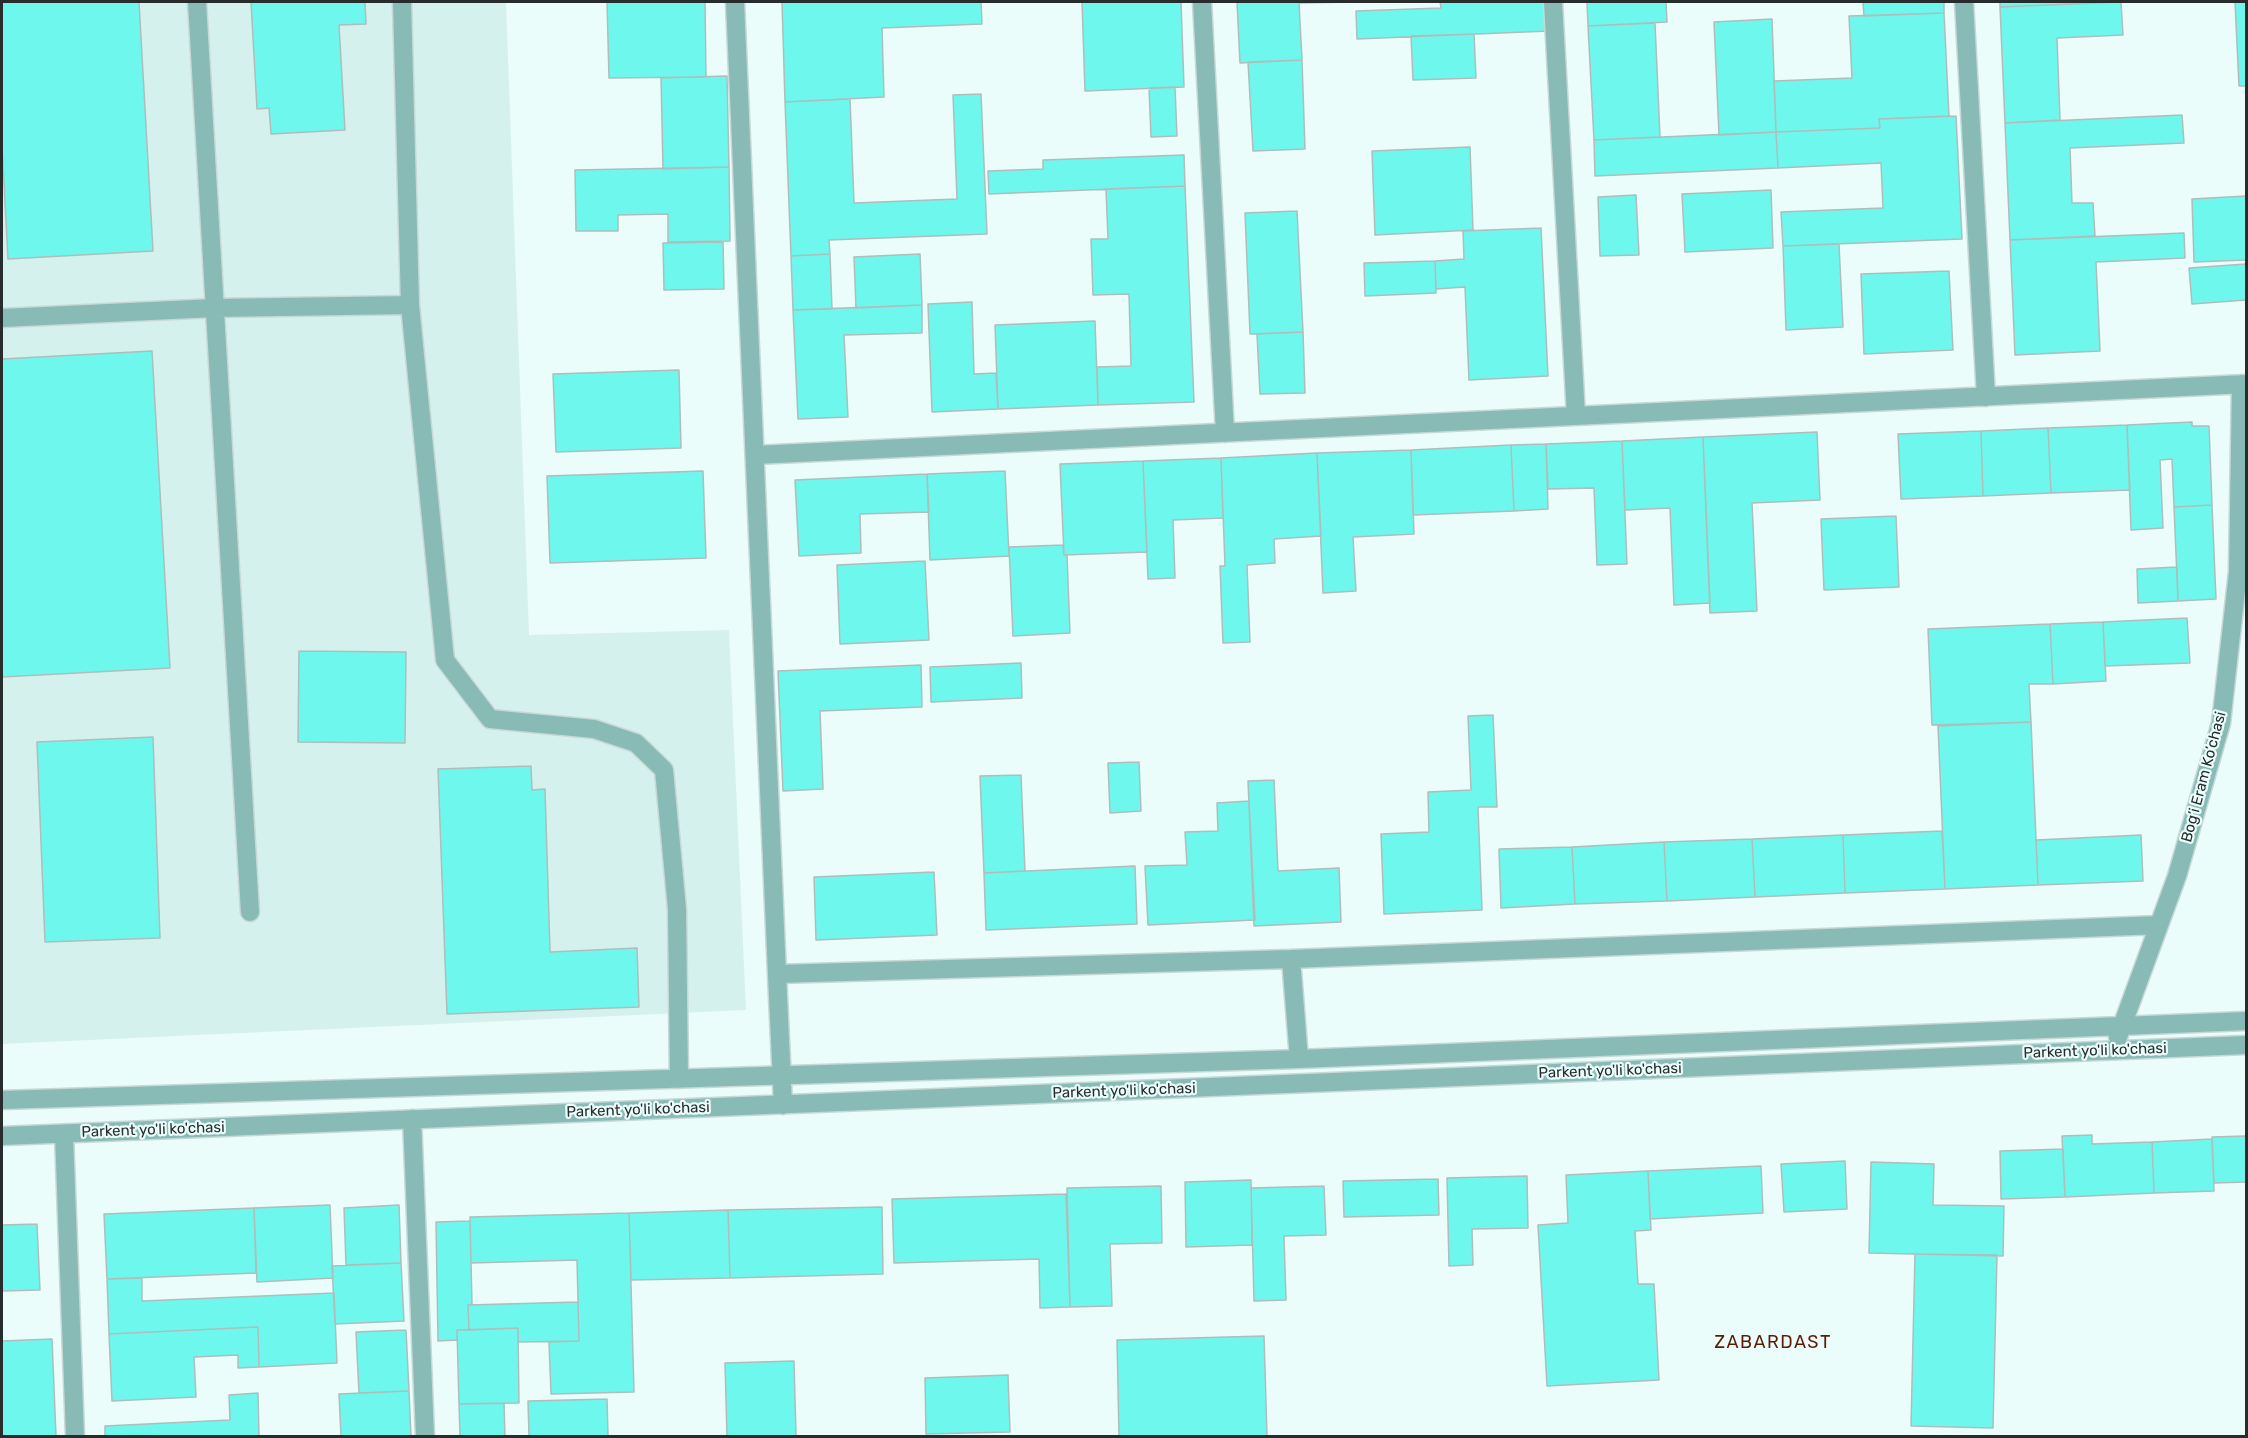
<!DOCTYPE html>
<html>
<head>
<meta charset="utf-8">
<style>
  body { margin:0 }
  #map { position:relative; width:2248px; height:1438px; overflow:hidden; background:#ebfdfb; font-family:Rubik,sans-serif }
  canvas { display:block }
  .frame { position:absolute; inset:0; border:3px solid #262d2c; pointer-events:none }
</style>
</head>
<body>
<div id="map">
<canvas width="2248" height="1438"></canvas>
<div class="frame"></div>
</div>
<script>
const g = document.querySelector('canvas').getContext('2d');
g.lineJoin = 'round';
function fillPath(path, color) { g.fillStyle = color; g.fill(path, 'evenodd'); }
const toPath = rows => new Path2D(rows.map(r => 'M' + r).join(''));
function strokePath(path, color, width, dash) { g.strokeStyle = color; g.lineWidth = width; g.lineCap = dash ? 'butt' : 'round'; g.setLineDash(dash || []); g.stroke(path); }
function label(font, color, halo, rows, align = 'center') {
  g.font = font + ' Rubik,sans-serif'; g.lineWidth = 4.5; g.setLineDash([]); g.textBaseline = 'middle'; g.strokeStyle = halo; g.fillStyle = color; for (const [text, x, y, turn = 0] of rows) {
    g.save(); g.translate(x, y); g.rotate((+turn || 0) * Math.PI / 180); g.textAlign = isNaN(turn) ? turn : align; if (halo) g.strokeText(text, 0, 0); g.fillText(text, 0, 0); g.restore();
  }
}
fillPath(toPath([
  [2,2,506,2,529,635,729,630,746,1010,2,1044]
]), '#d5f1ee');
const building = toPath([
  [2,2,139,2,153,251,8,259,2,145,2,2],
  [251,2,365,2,366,24,339,25,345,130,271,134,269,108,257,109,251,2],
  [607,2,705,2,706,77,609,78,607,2],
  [782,2,981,2,982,24,882,28,884,97,785,102,782,2],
  [1082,2,1181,2,1184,87,1085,91,1082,2],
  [1237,2,1355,2,1299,3,1302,60,1240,63,1237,2],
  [1440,2,1548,2,1549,31,1357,39,1356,11,1441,8,1440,2],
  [1587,2,1666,2,1667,22,1588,26,1587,2],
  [1863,2,1944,2,1944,13,1864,16,1863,2],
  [2000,2,2074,2,2074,4,2000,7,2000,2],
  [2121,2,2123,35,2057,38,2060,120,2005,123,2000,7,2121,2],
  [2235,2,2246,2,2246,86,2239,86,2235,2],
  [1944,13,1949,116,1879,119,1880,128,1776,132,1774,81,1852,78,1849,16,1944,13],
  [1772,19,1776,132,1719,135,1714,22,1772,19],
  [1655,23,1660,137,1594,140,1588,26,1655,23],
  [1474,34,1476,78,1413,80,1411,36,1474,34],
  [1302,60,1305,149,1253,151,1248,62,1302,60],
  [727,76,729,167,663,169,661,78,727,76],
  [1175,87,1177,136,1151,137,1149,88,1175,87],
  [981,94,987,234,829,240,830,254,791,256,785,102,850,99,854,203,957,199,953,95,981,94],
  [2182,115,2184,143,2070,148,2072,203,2093,203,2095,236,2010,240,2005,123,2182,115],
  [1956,116,1962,239,1783,246,1781,212,1883,208,1881,163,1778,168,1776,132,1880,128,1879,119,1956,116],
  [1776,132,1778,168,1595,176,1594,140,1776,132],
  [1470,147,1473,230,1375,235,1372,151,1470,147],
  [1184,155,1185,186,989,194,988,171,1043,169,1043,160,1184,155],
  [729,167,730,241,668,242,668,214,618,215,618,231,576,231,575,170,729,167],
  [1185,186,1194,402,1098,405,1097,367,1131,366,1129,294,1093,295,1091,239,1108,239,1106,189,1185,186],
  [1771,190,1773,248,1685,252,1682,194,1771,190],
  [1636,195,1639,255,1600,256,1598,197,1636,195],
  [2246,196,2246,260,2194,262,2192,199,2246,196],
  [1297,211,1303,332,1250,334,1245,213,1297,211],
  [1541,228,1548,376,1469,380,1465,287,1436,289,1435,261,1464,259,1463,231,1541,228],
  [2184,233,2185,258,2096,262,2100,351,2015,355,2010,240,2184,233],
  [723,242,724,289,664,290,663,243,723,242],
  [1839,244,1843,327,1786,330,1783,246,1839,244],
  [830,254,832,309,793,310,791,256,830,254],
  [920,254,922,305,856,308,854,257,920,254],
  [1435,261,1436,293,1365,296,1364,263,1435,261],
  [2246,264,2246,300,2192,304,2189,268,2246,264],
  [1949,271,1953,350,1864,354,1861,274,1949,271],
  [972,302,974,374,996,373,998,409,932,412,928,304,972,302],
  [922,305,922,333,844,335,848,417,798,419,793,310,922,305],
  [1095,321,1098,405,998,409,995,325,1095,321],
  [1303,332,1305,393,1260,394,1257,334,1303,332],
  [152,351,170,668,2,677,2,359,152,351],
  [679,370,681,448,556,452,553,374,679,370],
  [2192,422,2192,426,2209,426,2212,505,2174,507,2172,459,2160,460,2163,528,2131,530,2127,425,2192,422],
  [2127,425,2130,490,2051,493,2048,428,2127,425],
  [2048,428,2051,493,1983,496,1981,431,2048,428],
  [1981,431,1983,496,1901,499,1898,434,1981,431],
  [1817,432,1820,500,1752,503,1757,611,1710,613,1703,437,1817,432],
  [1703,437,1710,603,1674,605,1670,508,1625,510,1622,441,1703,437],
  [1622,441,1627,564,1597,565,1594,488,1548,489,1546,444,1622,441],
  [1546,444,1548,509,1514,511,1511,445,1546,444],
  [1511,445,1514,511,1413,515,1411,450,1511,445],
  [1411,450,1414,534,1353,537,1356,591,1323,593,1317,453,1411,450],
  [1317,453,1321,536,1274,539,1275,563,1247,565,1250,642,1223,643,1220,566,1225,566,1221,458,1317,453],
  [1221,458,1223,518,1173,520,1175,578,1148,579,1143,461,1221,458],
  [1143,461,1147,552,1064,555,1060,464,1143,461],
  [703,471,706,558,550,563,547,476,703,471],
  [1005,471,1009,556,930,560,927,474,1005,471],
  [927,474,929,512,860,514,861,553,799,556,795,480,927,474],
  [2212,505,2216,599,2178,601,2174,507,2212,505],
  [1896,516,1899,587,1824,590,1821,519,1896,516],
  [1063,545,1064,555,1067,555,1070,633,1013,636,1009,547,1063,545],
  [925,561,929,640,840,644,837,565,925,561],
  [2177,567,2178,601,2138,603,2137,569,2177,567],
  [2187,618,2190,663,2105,666,2103,622,2187,618],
  [2103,622,2106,681,2053,684,2050,624,2103,622],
  [2050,624,2053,684,2029,684,2031,722,1932,725,1928,629,2050,624],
  [299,651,406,652,405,743,298,742,299,651],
  [1021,663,1022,698,931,702,930,667,1021,663],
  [921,665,922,707,820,711,823,789,783,791,778,671,921,665],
  [1493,715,1497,807,1478,807,1482,910,1384,914,1381,834,1429,832,1428,792,1471,790,1468,716,1493,715],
  [2031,722,2038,885,1945,889,1938,726,2031,722],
  [153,737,160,938,45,942,37,742,153,737],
  [1139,762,1141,811,1110,813,1108,763,1139,762],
  [531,766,532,790,545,789,550,952,637,948,639,1007,447,1014,438,769,531,766],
  [1021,775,1025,871,984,873,980,776,1021,775],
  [1274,780,1278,871,1339,868,1341,922,1254,926,1248,781,1274,780],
  [1249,801,1255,920,1148,925,1145,866,1187,865,1185,832,1218,831,1217,803,1249,801],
  [1942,831,1945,889,1845,893,1843,835,1942,831],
  [1843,835,1845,893,1755,897,1752,839,1843,835],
  [2141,835,2143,881,2038,885,2036,840,2141,835],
  [1752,839,1755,897,1667,901,1664,842,1752,839],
  [1664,842,1667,901,1575,904,1572,847,1664,842],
  [1572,847,1575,904,1501,908,1499,849,1572,847],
  [1135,866,1137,924,986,930,984,873,1135,866],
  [934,872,937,935,816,940,814,877,934,872],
  [2092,1135,2092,1144,2152,1142,2154,1193,2065,1197,2062,1136,2092,1135],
  [2246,1136,2246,1182,2214,1183,2212,1137,2246,1136],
  [2212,1139,2214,1191,2154,1193,2152,1142,2212,1139],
  [2063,1149,2065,1197,2001,1199,2000,1151,2063,1149],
  [1845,1161,1847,1209,1784,1212,1781,1164,1845,1161],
  [1871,1162,1934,1164,1933,1205,2004,1206,2003,1256,1869,1253,1871,1162],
  [1761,1166,1763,1213,1650,1219,1648,1171,1761,1166],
  [1648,1171,1651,1230,1635,1231,1638,1284,1654,1284,1659,1380,1547,1386,1538,1225,1568,1223,1566,1175,1648,1171],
  [1527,1176,1528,1228,1472,1229,1473,1265,1449,1266,1447,1178,1527,1176],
  [1438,1179,1439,1215,1344,1217,1343,1181,1438,1179],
  [1251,1180,1252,1245,1186,1247,1185,1182,1251,1180],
  [1161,1186,1162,1243,1110,1244,1112,1306,1070,1307,1067,1188,1161,1186],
  [1324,1186,1326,1235,1284,1236,1286,1300,1254,1301,1251,1188,1324,1186],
  [1066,1194,1070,1307,1040,1308,1039,1259,894,1263,892,1199,1066,1194],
  [330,1205,333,1278,257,1282,254,1208,330,1205],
  [399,1205,401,1263,346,1265,344,1208,399,1205],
  [882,1207,883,1274,730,1278,728,1210,882,1207],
  [254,1208,256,1273,107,1279,104,1214,254,1208],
  [728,1210,730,1278,631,1280,629,1213,728,1210],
  [629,1213,634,1392,551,1394,549,1342,579,1341,577,1260,471,1263,470,1217,629,1213],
  [470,1221,472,1304,468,1305,469,1330,457,1330,457,1340,438,1341,436,1222,470,1221],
  [37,1224,40,1290,2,1291,2,1225,37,1224],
  [1915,1254,1997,1255,1993,1428,1911,1426,1915,1254],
  [401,1263,404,1321,335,1324,332,1266,401,1263],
  [142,1278,142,1301,334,1293,337,1363,259,1367,258,1327,109,1334,107,1279,142,1278],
  [578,1302,579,1341,518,1342,518,1328,469,1330,468,1305,578,1302],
  [258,1327,259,1367,238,1368,238,1355,194,1357,196,1397,112,1401,109,1334,258,1327],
  [518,1328,519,1403,459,1404,457,1330,518,1328],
  [406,1330,409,1391,359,1393,356,1332,406,1330],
  [1264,1336,1267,1436,1119,1436,1117,1340,1264,1336],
  [52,1339,56,1436,2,1436,2,1341,52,1339],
  [794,1361,796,1436,727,1436,725,1363,794,1361],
  [1008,1375,1010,1432,926,1434,925,1378,1008,1375],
  [409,1391,411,1436,341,1436,339,1394,409,1391],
  [258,1393,259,1436,105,1436,105,1426,230,1420,229,1395,258,1393],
  [607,1399,608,1436,529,1436,528,1401,607,1399],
  [504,1403,505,1436,460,1436,459,1404,504,1403]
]);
fillPath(building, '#6ef8ed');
strokePath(building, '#adbebc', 1.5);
const minor = toPath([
  [197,2,250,912],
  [402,2,410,305,445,660,490,719,594,729,636,743,664,770,677,909,679,1079],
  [735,2,777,974,1291,959,1299,1059],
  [1202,2,1225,433],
  [1553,2,1576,416],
  [1964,2,1986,397],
  [2,318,215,308,410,305],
  [755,455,2246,384],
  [1291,959,2159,925],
  [777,974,783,1105],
  [2118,1037,2177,876,2221,723,2238,572,2241,384],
  [2,1100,1299,1059,2246,1021],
  [412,1119,425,1436],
  [64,1134,75,1436],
  [2,1136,2246,1045]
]);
strokePath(minor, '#c8d8d6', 21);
strokePath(minor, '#88bbb6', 18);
label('15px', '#262d2c', '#ebfdfb', [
  ["Bog’i Eram Ko’chasi",2204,777,-75],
  ["Parkent yo'li ko'chasi",2095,1051,-2],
  ["Parkent yo'li ko'chasi",1610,1071,-2],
  ["Parkent yo'li ko'chasi",1124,1091,-2],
  ["Parkent yo'li ko'chasi",638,1110,-2],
  ["Parkent yo'li ko'chasi",153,1130,-2]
]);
g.letterSpacing = '1.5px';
label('18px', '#5c1b05', '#ebfdfb', [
  ["ZABARDAST",1773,1343]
]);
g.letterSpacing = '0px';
</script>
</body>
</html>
